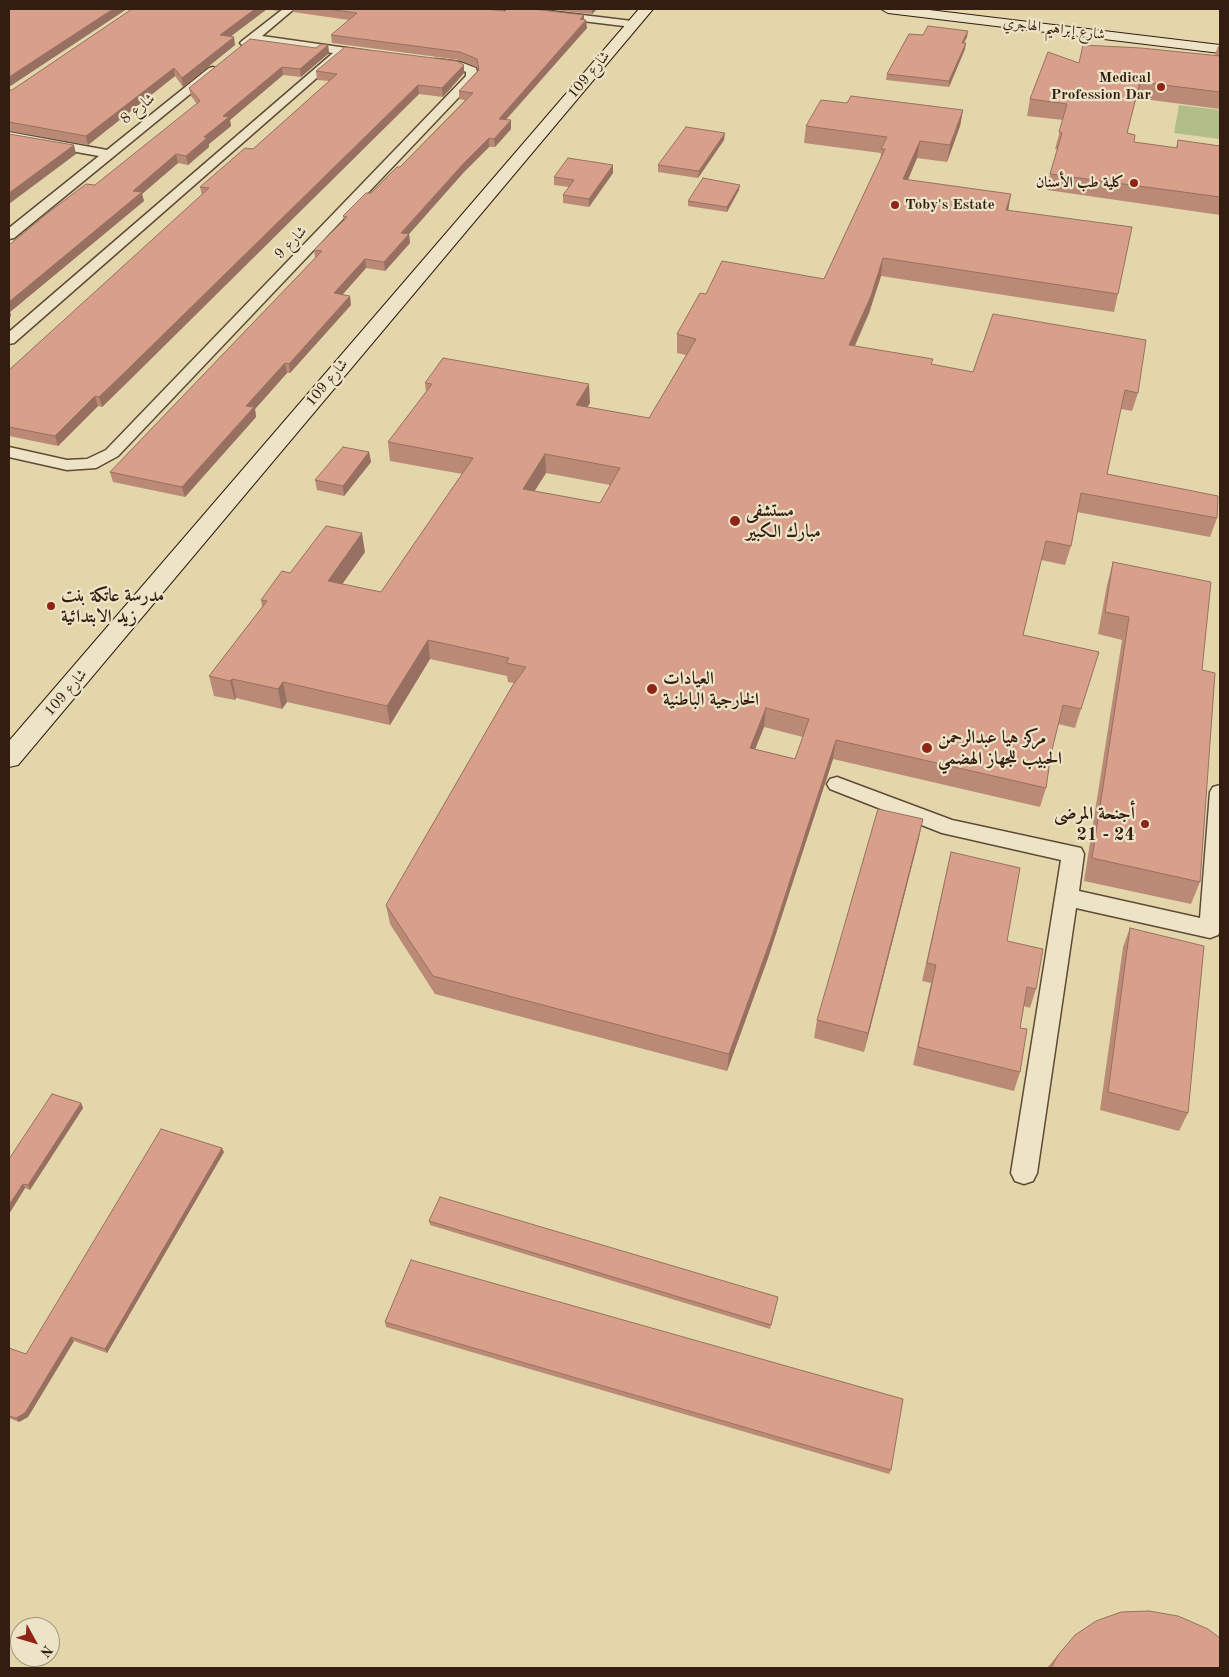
<!DOCTYPE html>
<html>
<head>
<meta charset="utf-8">
<style>
  body { margin:0 }
  #map { position:relative; width:1229px; height:1677px; overflow:hidden; background:#e3d6aa; font-family:"Old Standard TT",serif }
  canvas { display:block }
  .frame { position:absolute; inset:0; border:10px solid #331c10; pointer-events:none }
  .north { position:absolute; left:10px; top:1617px; width:50px; height:50px; box-sizing:border-box; background:#ede4c8; border:1px solid #a3947e; border-radius:50%; rotate:129deg; font-size:14px; font-weight:700; line-height:20px; text-align:center; color:#331c10 }
  .north::after { content:''; display:block; margin:auto; width:18px; height:22px; background:#8f2418; clip-path:polygon(50% 0,100% 100%,50% 72%,0 100%) }
</style>
</head>
<body>
<div id="map">
<canvas width="1229" height="1677"></canvas>
<div class="frame"></div>
<div class="north">N</div>
</div>
<script>
const g = document.querySelector('canvas').getContext('2d');
g.lineJoin = 'round';
function fillPath(path, color) { g.fillStyle = color; g.fill(path, 'evenodd'); }
const toPath = rows => new Path2D(rows.map(r => 'M' + r).join(''));
function strokePath(path, color, width, dash) { g.strokeStyle = color; g.lineWidth = width; g.lineCap = dash ? 'butt' : 'round'; g.setLineDash(dash || []); g.stroke(path); }
function label(font, color, halo, rows, align = 'center') {
  g.font = font + ' "Old Standard TT",Amiri,serif'; g.lineWidth = 4.5; g.setLineDash([]); g.textBaseline = 'middle'; g.strokeStyle = halo; g.fillStyle = color; for (const [text, x, y, turn = 0] of rows) {
    g.save(); g.translate(x, y); g.rotate((+turn || 0) * Math.PI / 180); g.textAlign = isNaN(turn) ? turn : align; if (halo) g.strokeText(text, 0, 0); g.fillText(text, 0, 0); g.restore();
  }
}
fillPath(toPath([
  [1179,105,1220,110,1220,139,1174,133]
]), '#b2be8a');
const street = toPath([
  [283,9,294,9,262,36,368,51,374,54,368,57,344,54,14,343,9,344,9,332,333,53,255,42,250,45,242,45,240,43,242,41,283,9],
  [503,9,533,9,632,21,637,24,632,27,508,12,503,9],
  [436,59,460,62,476,68,478,77,118,456,96,468,67,470,9,457,9,447,67,460,87,459,106,450,466,76,466,72,458,68,432,64,430,62,436,59],
  [213,67,219,70,217,72,14,238,9,239,9,228,99,156,9,140,9,132,107,150,209,68,213,67],
  [837,777,952,820,1081,848,1084,854,1079,891,1200,918,1210,792,1213,787,1220,785,1220,931,1218,935,1210,938,1076,908,1037,1173,1033,1181,1024,1184,1015,1181,1011,1173,1061,860,942,833,830,789,827,784,830,779,837,777]
]);
const secondary = toPath([
  [639,9,653,9,18,765,9,767,9,741,639,9],
  [881,9,921,9,1220,45,1220,53,888,13,881,9]
]);
strokePath(street, '#5f4a36', 3);
strokePath(secondary, '#331c10', 2);
fillPath(street, '#ede4c8');
fillPath(secondary, '#ede4c8');
fillPath(toPath([
  [132,9,281,9,278,11,267,9,231,36,235,45,183,87,175,76,88,145,9,131,9,90,12,90],
  [292,9,486,9,584,20,587,28,506,120,511,120,511,129,495,147,489,147,464,172,409,234,410,243,385,271,366,268,342,295,351,305,290,373,287,373,255,409,256,417,185,497,113,482,110,472,315,258,314,250,344,220,343,216,371,193,400,167,465,100,459,99,459,91,478,70,478,68,460,60,332,43,331,35,349,20,293,12],
  [547,9,597,9,592,14],
  [923,35,967,37,964,43,965,49,949,87,886,80,887,74],
  [328,45,329,53,301,77,283,75,230,120,231,126,209,144,209,147,188,165,178,163,142,194,144,201,10,312,11,316,9,318,9,245,95,185,197,104,191,96,189,88,316,48],
  [1218,46,1220,46,1220,109,1136,98,1127,134,1134,142,1176,148,1178,140,1220,146,1220,215,1047,190,1050,174,1058,149,1055,149,1063,120,1027,116,1030,99,1079,63,1215,55],
  [464,65,464,73,443,97,419,94,129,381,102,407,98,406,58,446,9,436,9,370,202,195,200,187,253,149,329,81,317,80,316,71],
  [847,103,963,110,960,126,947,162,917,158,908,180,1008,210,1118,294,1114,312,881,276,869,313,855,346,932,365,973,372,993,314,1138,393,1132,411,1121,409,1107,474,1217,518,1210,537,1077,512,1071,546,1065,565,1041,560,1023,635,1099,652,1075,728,1058,724,1051,754,1046,788,1040,807,833,759,768,958,727,1071,435,994,390,924,386,905,514,683,508,682,507,676,430,659,390,725,287,702,282,709,236,698,235,700,214,696,209,676,262,607,261,600,290,573,365,552,342,584,381,592,462,474,390,461,388,442,426,392,425,383,590,403,587,407,649,418,686,355,677,353,677,334,706,294,824,279,880,161,881,153,804,143,806,126],
  [546,473,610,485,600,503,534,491],
  [764,727,803,737,795,759,755,749],
  [724,140,698,178,658,172,658,165],
  [613,173,589,207,563,203,563,195,569,187,554,185,554,177],
  [739,190,727,212,688,206,688,201],
  [369,452,371,462,344,496,317,490,315,480],
  [1113,562,1202,670,1200,882,1191,904,1084,881,1122,640,1098,634,1107,585],
  [919,838,864,1052,814,1038,817,1020],
  [951,852,1036,989,1030,1008,1024,1006,1020,1028,1020,1072,1014,1091,913,1065,931,983,922,981],
  [1130,928,1188,1113,1179,1131,1100,1110,1123,947],
  [81,1103,83,1108,30,1190,25,1188,9,1214,9,1159],
  [224,1152,107,1353,74,1341,28,1417,19,1422,9,1418,9,1348,26,1354],
  [429,1221,778,1297,770,1329,430,1225],
  [385,1322,891,1470,889,1474,386,1327],
  [1058,1655,1220,1668,1047,1668]
]), '#ba8a77');
fillPath(toPath([
  [113,9,127,9,9,87,9,77],
  [255,9,267,9,222,43,220,35],
  [592,9,597,9,592,14],
  [584,15,584,23,586,20,587,28,499,127,499,119],
  [968,31,967,37,961,48,962,43],
  [234,37,235,45,183,87,182,78],
  [966,43,965,49,949,87,949,81],
  [328,45,329,53,301,77,300,69],
  [464,65,464,73,443,97,442,88],
  [282,67,283,75,230,120,231,126,209,144,209,147,188,165,186,156,204,137,223,116],
  [174,68,175,76,88,145,86,136],
  [418,85,419,94,102,407,99,397],
  [963,110,960,126,947,162,950,145],
  [511,120,511,129,495,147,494,139],
  [725,133,724,140,698,178,699,171],
  [489,138,489,147,464,172,402,242,401,233,464,163],
  [920,141,917,158,901,196,903,179],
  [74,145,76,154,9,204,9,193],
  [176,154,178,163,142,194,144,201,10,312,11,316,9,318,9,302,133,191],
  [613,165,613,173,589,207,589,199],
  [740,185,739,190,727,212,727,207],
  [1011,194,1008,212,1006,210],
  [409,234,410,243,385,271,384,262],
  [883,258,881,276,869,313,847,363,849,345],
  [365,259,366,268,335,303,334,293],
  [350,296,351,305,290,373,289,364],
  [285,363,287,373,255,409,256,417,185,497,182,487,246,406],
  [589,384,590,403,577,424,576,405],
  [95,396,98,406,58,446,55,436],
  [369,452,371,462,344,496,343,486],
  [545,454,546,473,524,508,523,489],
  [362,533,365,552,331,600,328,581],
  [428,640,430,659,390,725,387,706],
  [232,679,236,698,235,700,230,681],
  [283,682,287,702,282,709,278,689],
  [766,708,764,727,748,767,750,748],
  [836,740,833,759,768,958,727,1071,729,1054],
  [923,819,919,838,864,1052,868,1033],
  [81,1103,83,1108,30,1190,28,1185],
  [222,1148,224,1152,107,1353,105,1349],
  [23,1184,25,1188,9,1214,9,1205],
  [71,1337,74,1341,28,1417,19,1422,16,1418]
]), '#977061');
const building = toPath([
  [9,9,113,9,9,77,9,9],
  [132,9,255,9,220,35,234,37,182,78,174,68,86,136,9,122,9,90,12,90,132,9],
  [327,9,486,9,505,11,507,9,532,9,584,15,580,19,586,20,499,119,511,120,494,139,489,138,464,163,401,233,409,234,384,262,365,259,334,293,350,296,289,364,285,363,246,406,254,407,182,487,110,472,322,251,314,250,347,217,343,216,366,193,371,193,397,167,400,167,473,93,459,91,479,70,477,59,460,52,331,35,357,13,327,9],
  [928,26,968,31,962,43,966,43,949,81,887,74,909,34,923,35,928,26],
  [250,39,316,48,321,44,328,45,300,69,282,67,223,116,229,117,204,137,207,138,186,156,176,154,133,191,142,192,9,302,9,245,49,212,86,184,95,185,200,101,189,88,250,39],
  [1083,45,1141,48,1220,56,1220,92,1140,82,1127,133,1135,135,1134,142,1177,148,1178,140,1220,146,1220,197,1050,174,1062,133,1059,132,1067,104,1030,99,1048,52,1079,63,1083,45],
  [345,47,457,61,464,65,442,88,418,85,126,371,99,397,95,396,55,436,9,427,9,370,209,188,200,187,245,148,253,149,337,74,316,71,345,47],
  [851,96,963,110,950,145,920,141,903,179,1011,194,1006,210,1132,227,1118,294,883,258,871,296,849,345,933,359,931,364,973,372,993,314,1146,340,1138,393,1125,390,1107,474,1218,496,1217,518,1081,493,1071,546,1046,541,1023,635,1099,652,1081,709,1063,705,1051,754,1046,788,836,740,771,939,729,1054,433,976,386,905,513,685,526,667,506,663,509,658,428,640,387,706,283,682,278,689,232,679,230,681,209,676,267,601,261,600,282,571,290,573,326,526,362,533,328,581,381,592,473,458,388,442,432,384,425,383,443,358,589,384,576,405,649,418,696,339,677,334,700,293,706,294,722,261,824,279,885,149,881,149,887,137,806,126,821,100,847,103,851,96],
  [545,454,620,468,600,503,523,489,545,454],
  [766,708,809,719,795,759,750,748,766,708],
  [686,127,725,133,699,171,658,165,686,127],
  [9,134,74,145,9,193,9,134],
  [568,158,613,165,589,199,563,195,574,180,554,177,568,158],
  [703,178,740,185,727,207,688,201,703,178],
  [343,447,369,452,343,486,315,480,343,447],
  [1113,562,1211,582,1202,670,1215,673,1200,882,1092,858,1129,617,1105,612,1113,562],
  [878,809,923,819,868,1033,817,1020,878,809],
  [951,852,1020,868,1007,941,1043,949,1036,989,1027,987,1020,1028,1027,1029,1020,1072,918,1047,936,965,927,963,951,852],
  [1130,928,1204,946,1188,1113,1108,1092,1130,928],
  [52,1094,81,1103,28,1185,23,1184,9,1205,9,1159,52,1094],
  [161,1129,222,1148,105,1349,71,1337,25,1413,16,1418,9,1416,9,1348,26,1354,161,1129],
  [440,1197,778,1297,771,1325,429,1221,440,1197],
  [411,1260,903,1399,891,1470,385,1322,411,1260],
  [1149,1611,1178,1616,1208,1629,1220,1638,1220,1668,1051,1668,1058,1655,1075,1635,1096,1621,1121,1612,1149,1611]
]);
fillPath(building, '#d8a08a');
strokePath(building, '#977061', 1);
for (const [x, y, r, color] of [
  [1161,87,5,"#8f2418"],
  [1134,183,5,"#8f2418"],
  [895,205,5,"#8f2418"],
  [735,521,6,"#8f2418"],
  [51,606,5,"#8f2418"],
  [652,689,6,"#8f2418"],
  [927,748,6,"#8f2418"],
  [1145,824,5,"#8f2418"]
]) { const dot = new Path2D(); dot.arc(x, y, r, 0, 2 * Math.PI); g.fillStyle = color; g.fill(dot); strokePath(dot, '#ede4c8', 2); }
label('15px', '#331c10', '#ede4c8', [
  ["شارع إبراهيم الهاجري",1054,29,7],
  ["شارع 109",589,75,-50],
  ["شارع 8",138,109,-39],
  ["شارع 9",291,243,-46],
  ["شارع 109",327,383,-50],
  ["شارع 109",66,693,-49]
]);
label('bold 15px', '#331c10', '#ede4c8', [
  ["Medical",1151,78],
  ["Profession Dar",1151,95],
  ["كلية طب الأسنان",1124,183],
  ["Toby's Estate",905,205,"left"]
], 'right');
label('bold 18px', '#331c10', '#ede4c8', [
  ["مستشفى",746,511],
  ["مبارك الكبير",746,532],
  ["مدرسة عاتكة بنت",61,596],
  ["زيد الابتدائية",61,617],
  ["العيادات",663,679],
  ["الخارجية الباطنية",663,700],
  ["مركز هيا عبدالرحمن",938,738],
  ["الحبيب للجهاز الهضمي",938,759],
  ["أجنحة المرضى",1135,814,"right"],
  ["21 - 24",1135,835,"right"]
], 'left');
</script>
</body>
</html>
